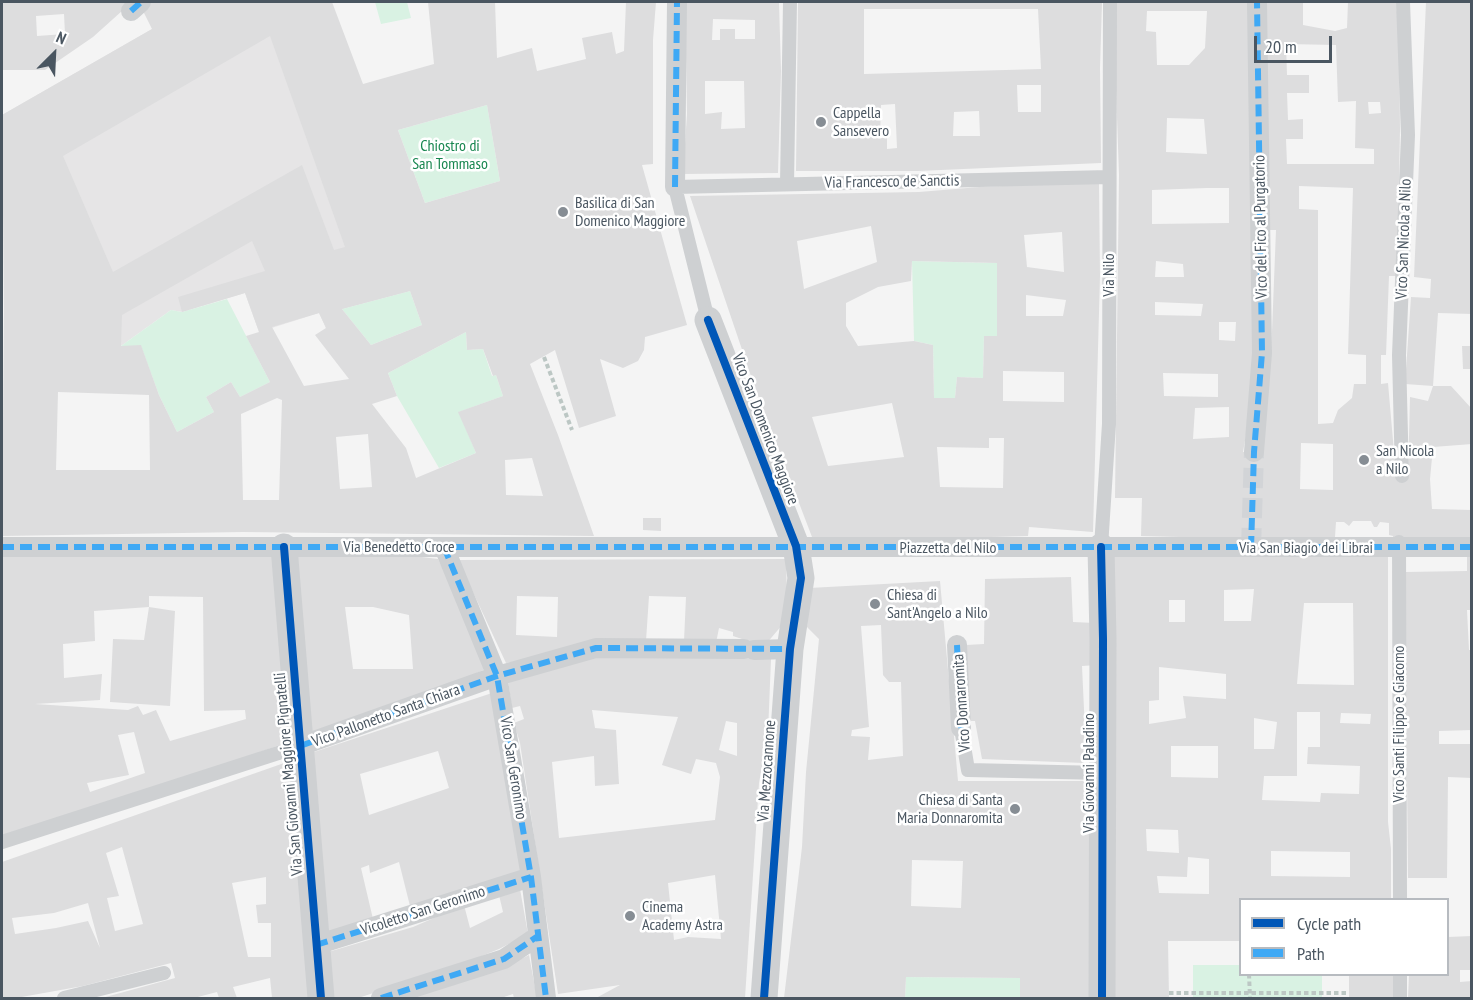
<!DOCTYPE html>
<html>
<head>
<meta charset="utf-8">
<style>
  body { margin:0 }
  #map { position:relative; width:1473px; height:1000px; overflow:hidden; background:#f4f4f4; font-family:"PT Sans Narrow",sans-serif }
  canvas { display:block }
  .frame { position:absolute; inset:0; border:3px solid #4a5661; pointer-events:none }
  .legend { position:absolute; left:1239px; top:898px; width:210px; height:78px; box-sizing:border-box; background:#fff; border:2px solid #b7bbc0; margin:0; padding:8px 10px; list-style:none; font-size:18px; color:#4a5661 }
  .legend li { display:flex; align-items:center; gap:12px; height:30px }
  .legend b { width:30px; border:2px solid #b7bbc0 }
  .north { position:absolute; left:24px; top:24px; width:60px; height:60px; -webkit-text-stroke:4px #fff; paint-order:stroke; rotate:24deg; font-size:16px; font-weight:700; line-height:24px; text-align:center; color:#4a5661 }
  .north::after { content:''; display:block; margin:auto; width:21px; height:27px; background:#4a5661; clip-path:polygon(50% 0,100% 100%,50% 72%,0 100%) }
  .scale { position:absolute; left:1254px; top:36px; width:78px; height:27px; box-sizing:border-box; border:3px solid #4a5661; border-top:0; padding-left:8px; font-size:18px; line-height:21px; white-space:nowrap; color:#4a5661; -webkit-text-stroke:4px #fff; paint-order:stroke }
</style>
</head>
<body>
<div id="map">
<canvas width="1473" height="1000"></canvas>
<div class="frame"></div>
<ul class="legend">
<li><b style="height:8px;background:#0057b8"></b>Cycle path</li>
<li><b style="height:8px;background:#3fa9f5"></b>Path</li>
</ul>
<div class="north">N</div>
<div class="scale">20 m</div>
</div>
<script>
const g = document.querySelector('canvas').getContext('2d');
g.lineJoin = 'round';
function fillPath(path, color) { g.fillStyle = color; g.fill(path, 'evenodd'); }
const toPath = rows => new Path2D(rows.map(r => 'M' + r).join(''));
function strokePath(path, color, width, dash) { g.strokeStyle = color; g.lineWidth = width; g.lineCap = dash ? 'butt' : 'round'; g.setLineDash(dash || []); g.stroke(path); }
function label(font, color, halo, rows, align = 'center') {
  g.font = font + ' "PT Sans Narrow",sans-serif'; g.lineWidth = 5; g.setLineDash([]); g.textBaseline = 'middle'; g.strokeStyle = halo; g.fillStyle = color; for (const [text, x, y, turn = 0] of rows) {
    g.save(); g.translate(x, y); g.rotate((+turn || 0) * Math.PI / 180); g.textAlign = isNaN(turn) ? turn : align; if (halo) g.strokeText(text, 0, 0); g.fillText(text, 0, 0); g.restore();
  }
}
fillPath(toPath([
  [150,2,298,2,385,237,410,291,342,309,326,328,319,313,259,332,245,293,182,312,171,310,121,346,121,336,16,153,2,159,2,115,152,29]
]), '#e6e5e6');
fillPath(toPath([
  [375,2,407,2,411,18,381,24],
  [487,105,500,181,425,203,398,130],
  [912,261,997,263,997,336,984,336,983,378,957,377,955,398,934,398,933,345,914,341],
  [410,291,422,325,371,345,342,309],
  [227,299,270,382,240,397,231,382,206,397,214,412,177,432,159,395,141,346,121,346,171,310,182,312],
  [466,332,467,350,483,349,492,376,496,375,503,396,459,412,476,453,439,468,397,396,388,373],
  [1193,965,1240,965,1240,974,1322,975,1322,998,1193,998],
  [906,977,1020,978,1020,998,905,998]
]), '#d9f2e3');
fillPath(toPath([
  [2,2,132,2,93,37,45,70,2,70],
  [64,14,65,34,37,36,36,16],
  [150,2,332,2,363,84,434,64,428,2,495,2,497,58,532,48,537,71,586,59,582,38,612,32,616,54,624,51,626,2,656,2,653,40,653,164,642,165,687,325,645,337,644,350,638,361,623,368,600,359,616,416,579,428,555,350,530,364,558,435,594,536,243,532,2,536,4,310,2,115,152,29,142,9],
  [270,36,345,247,334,250,302,165,113,272,63,156],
  [487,105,500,181,425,203,398,130],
  [252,241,265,271,178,297,182,312,245,293,259,332,246,336,270,382,240,397,231,382,206,397,214,412,177,432,159,395,141,345,121,346,122,315],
  [410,291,422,325,371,345,342,309],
  [319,313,326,328,315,335,349,379,304,386,272,327],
  [466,332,467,350,483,349,493,376,496,375,503,396,458,412,476,453,416,478,406,448,372,404,397,396,388,373],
  [58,392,149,395,150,470,56,470],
  [277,398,282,400,279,500,243,500,241,414],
  [368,434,372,487,340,489,336,437],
  [532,458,543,496,506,495,505,460],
  [685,2,779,2,781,71,778,173,683,174,687,114],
  [713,19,755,20,755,39,735,39,735,29,720,29,720,40,712,40],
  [705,81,744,81,745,128,721,129,722,112,705,114],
  [798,2,1102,2,1100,68,1101,163,918,171,796,171],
  [864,9,1038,9,1041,69,864,74],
  [1017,85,1041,85,1041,112,1018,112],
  [895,104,897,148,887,149,887,138,880,138,881,105],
  [979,111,980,136,953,136,954,112],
  [1116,2,1250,2,1254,298,1251,406,1243,452,1263,452,1271,357,1276,230,1268,230,1264,2,1303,2,1303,25,1335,31,1347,28,1348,2,1396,2,1399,33,1400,130,1397,276,1389,276,1386,355,1381,355,1381,384,1388,383,1396,475,1408,478,1410,397,1428,401,1433,386,1451,386,1472,409,1472,444,1433,447,1430,479,1432,509,1472,510,1472,541,1393,541,1393,536,1389,535,1389,523,1380,522,1377,527,1374,527,1371,521,1353,521,1349,526,1344,522,1336,522,1335,537,1332,537,1332,541,1141,536,1142,498,1115,498,1119,175,1116,88],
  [1147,11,1207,11,1205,48,1189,65,1157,65,1156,32,1146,31],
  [1286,44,1336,45,1338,102,1356,101,1355,148,1374,149,1374,164,1287,164,1286,139,1303,139,1303,119,1288,120,1287,93,1309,93,1309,75,1287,75],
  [1368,102,1380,102,1381,113,1369,114],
  [1167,118,1204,119,1207,154,1166,152],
  [1299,186,1353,188,1348,354,1366,355,1366,384,1354,384,1352,398,1338,410,1333,423,1318,424,1318,210,1299,209],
  [1207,188,1229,188,1229,223,1152,224,1152,190],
  [1156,261,1183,264,1184,277,1155,277],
  [1155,302,1203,304,1201,316,1155,315],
  [1219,322,1236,322,1235,341,1219,340],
  [1163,373,1218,374,1218,397,1164,396],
  [1229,407,1229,437,1193,439,1195,408],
  [1301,443,1333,444,1333,490,1300,489],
  [1426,2,1472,2,1472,314,1438,313,1433,386,1405,384,1411,297,1430,298,1431,279,1414,277],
  [1099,182,1100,276,1093,532,1029,527,1028,536,881,540,812,537,754,385,690,196,919,192,979,187],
  [871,226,877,262,804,289,797,241],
  [1062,232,1064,272,1027,267,1024,235],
  [912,261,997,263,997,336,984,336,983,378,957,377,955,398,934,398,933,345,914,341,858,346,846,326,846,303,878,287,911,281],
  [1026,295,1066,300,1063,316,1026,316],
  [1003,371,1064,372,1064,402,1003,401],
  [892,403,904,457,828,466,812,417],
  [989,438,1004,438,1003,488,940,487,937,447,989,448],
  [1462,346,1472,346,1472,369,1463,369],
  [643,518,661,518,661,531,643,530],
  [291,551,373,551,438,559,492,666,455,683,311,733],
  [345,607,373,607,409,615,413,669,353,669],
  [274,554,291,741,120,802,2,839,2,556],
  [149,596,203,597,204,711,245,710,246,719,170,741,156,710,143,715,138,706,128,710,35,704,100,700,102,674,64,678,63,644,95,641,94,611,149,607],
  [134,732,145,773,90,792,87,783,129,775,118,735],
  [1254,555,1290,557,1388,557,1388,822,1391,849,1391,900,1240,900,1240,941,1168,941,1169,998,1111,998,1109,556],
  [1254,589,1251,621,1224,621,1224,590],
  [1169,600,1185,600,1185,622,1169,622],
  [1304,603,1353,603,1354,685,1297,684],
  [1159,667,1226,674,1226,699,1183,696,1186,718,1149,724,1149,701,1159,700],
  [1297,712,1320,712,1320,747,1308,747,1307,764,1360,766,1359,794,1321,793,1320,802,1262,800,1264,776,1297,776],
  [1341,713,1371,714,1370,724,1340,723],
  [1254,718,1277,722,1274,749,1254,749],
  [1171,746,1218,746,1218,778,1171,777],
  [1146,829,1178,830,1179,853,1147,851],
  [1271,851,1350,852,1350,877,1271,876],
  [1188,857,1209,859,1209,894,1159,893,1157,876,1187,877],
  [1467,556,1472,556,1472,610,1467,610,1469,650,1472,650,1472,730,1439,731,1439,744,1472,744,1472,778,1448,777,1447,878,1408,878,1405,572,1467,571],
  [786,559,787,600,783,624,754,658,771,659,768,733,759,783,745,998,596,998,620,985,558,994,520,743,514,723,524,719,520,706,512,708,508,681,583,658,745,640,733,636,733,632,719,628,716,643,684,641,686,597,649,596,646,641,506,663,458,560],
  [517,596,558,597,557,637,516,635],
  [592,710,678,717,662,765,691,774,696,759,716,763,720,777,715,820,559,838,552,762,594,756,595,786,619,784,616,730,595,728],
  [726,721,737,723,737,756,719,750],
  [715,875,721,939,688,937,674,940,668,883],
  [1071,577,1073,622,1095,623,1097,665,1082,666,1085,731,1084,763,982,759,975,721,967,721,966,645,984,644,985,579],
  [940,581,958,781,1094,781,1094,998,1020,998,1020,978,906,977,905,998,784,998,802,847,806,772,819,639,807,627,809,588],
  [881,625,883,675,889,682,901,682,903,756,868,760,870,737,851,736,852,730,869,727,861,626],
  [912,860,963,861,961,908,911,906],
  [149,607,175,611,170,706,110,702,113,639,144,640],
  [492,693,522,872,411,910,399,862,370,873,369,865,361,868,373,919,326,933,311,753],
  [438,751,449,788,369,815,360,774],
  [287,762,302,870,311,998,272,998,270,978,233,987,237,998,219,998,217,992,194,998,102,998,175,978,171,963,83,986,16,998,2,998,2,862],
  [122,847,143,924,115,931,107,898,119,896,106,853],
  [266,877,266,904,256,905,258,923,271,923,271,957,248,957,232,883],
  [88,903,100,948,88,921,56,928,15,934,12,918,54,913],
  [520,889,528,934,499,949,457,966,358,998,331,998,328,952,413,927,464,905,470,928,503,912,499,895],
  [1472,936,1472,970,1460,970,1460,982,1472,981,1472,998,1408,998,1409,975,1448,975,1448,937],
  [529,955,537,998,514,998,513,994,501,998,411,998,507,966],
  [1349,975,1393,975,1394,998,1349,998]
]), '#ddddde');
strokePath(toPath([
  [1251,548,1254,452]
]), '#d2d4d7', 20, [20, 10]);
strokePath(toPath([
  [544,357,572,430],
  [1249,974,1250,998],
  [1169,993,1349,993]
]), '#bcc7c4', 4, [4.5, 3]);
strokePath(toPath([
  [787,184,790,2],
  [708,320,675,187,1109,177],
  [1402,476,1399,355,1408,135,1403,2],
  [1399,542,1400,900],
  [1101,547,1109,424,1110,2],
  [961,728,968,770,1103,773],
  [2,842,300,746],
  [1400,974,1400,998],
  [64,998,164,973]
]), '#ced0d2', 14);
strokePath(toPath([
  [131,11,141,2],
  [675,187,677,2],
  [1254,452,1262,353,1257,2],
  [2,547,1472,547],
  [444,547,497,676,531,877,546,998],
  [957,645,961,728],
  [754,650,790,649],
  [300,746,497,676,596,648,744,649],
  [316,945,531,877],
  [381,998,504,959,538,936]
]), '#ced0d2', 20);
strokePath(toPath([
  [708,320,796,546,801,578,790,649,764,998],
  [284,547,321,998],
  [1101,547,1103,639,1102,998]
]), '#ced0d2', 27);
strokePath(toPath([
  [131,11,141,2],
  [675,187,677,2],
  [2,547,1472,547],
  [444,547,497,676,531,877,546,998],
  [1251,548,1254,452,1262,353,1257,2],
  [957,645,961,728],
  [300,746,497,676,596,648,790,649],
  [316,945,531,877],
  [381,998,504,959,538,936]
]), '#3fa9f5', 6, [12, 6]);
strokePath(toPath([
  [708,320,796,546,801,578,790,649,764,998],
  [284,547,321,998],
  [1101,547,1103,639,1102,998]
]), '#0057b8', 8);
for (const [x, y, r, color] of [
  [821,122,6,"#868d94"],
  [563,212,6,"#868d94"],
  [1364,460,6,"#868d94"],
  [875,604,6,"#868d94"],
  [1015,809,6,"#868d94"],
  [630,916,6,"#868d94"]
]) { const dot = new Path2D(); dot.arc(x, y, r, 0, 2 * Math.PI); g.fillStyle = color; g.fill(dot); strokePath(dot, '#fff', 2); }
label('16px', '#4a5661', '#fff', [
  ["Cappella",833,113],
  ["Sansevero",833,131],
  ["Basilica di San",575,203],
  ["Domenico Maggiore",575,221],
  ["San Nicola",1376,451],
  ["a Nilo",1376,469],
  ["Chiesa di",887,595],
  ["Sant'Angelo a Nilo",887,613],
  ["Chiesa di Santa",1003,800,"right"],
  ["Maria Donnaromita",1003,818,"right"],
  ["Cinema",642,907],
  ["Academy Astra",642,925]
], 'left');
label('16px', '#17864f', '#fff', [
  ["Chiostro di",450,146],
  ["San Tommaso",450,164]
]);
label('16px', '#4a5661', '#fff', [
  ["Via Francesco de Sanctis",892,182,-1],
  ["Vico del Fico al Purgatorio",1261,227,-91],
  ["Vico San Nicola a Nilo",1404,239,-88],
  ["Via Nilo",1109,275,-90],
  ["Vico San Domenico Maggiore",765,429,69],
  ["Via Benedetto Croce",399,547],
  ["Piazzetta del Nilo",948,548],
  ["Via San Biagio dei Librai",1306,548],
  ["Vico Donnaromita",962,703,-94],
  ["Vico Pallonetto Santa Chiara",386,716,-20],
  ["Vico Santi Filippo e Giacomo",1399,724,-90],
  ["Vico San Geronimo",513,768,81],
  ["Via Mezzocannone",767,771,-86],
  ["Via Giovanni Paladino",1089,773,-90],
  ["Via San Giovanni Maggiore Pignatelli",289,774,-95],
  ["Vicoletto San Geronimo",423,911,-18]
]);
</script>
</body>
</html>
